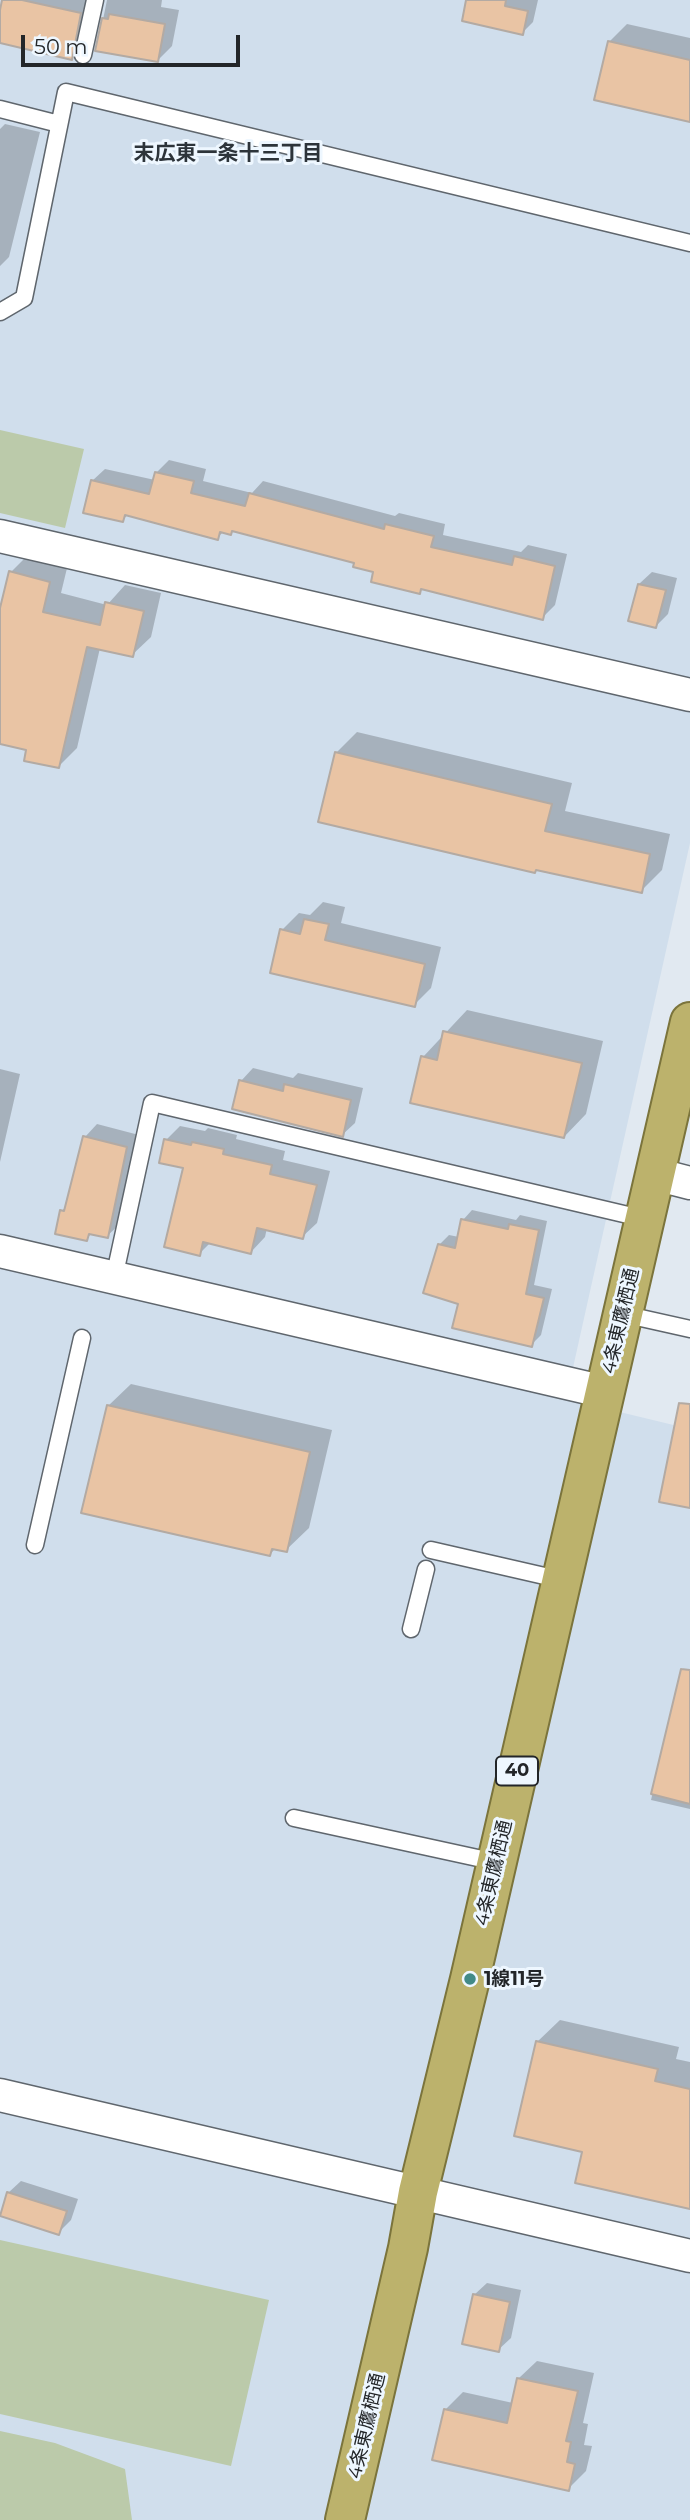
<!DOCTYPE html>
<html>
<head>
<meta charset="utf-8">
<style>
  body { margin:0 }
  #map { position:relative; width:690px; height:2520px; overflow:hidden; background:#e1e9f1; font-family:Montserrat,sans-serif }
  canvas { display:block }
  .scale { position:absolute; left:21px; top:35px; width:219px; height:32px; box-sizing:border-box; border:4px solid #232629; border-top:0; padding-left:9px; font-size:21px; line-height:24px; white-space:nowrap; color:#232629; -webkit-text-stroke:5px #eef7ff; paint-order:stroke }
</style>
</head>
<body>
<div id="map">
<canvas width="690" height="2520"></canvas>
<div class="scale">50 m</div>
</div>
<script>
const g = document.querySelector('canvas').getContext('2d');
g.lineJoin = 'round';
function fillPath(path, color) { g.fillStyle = color; g.fill(path, 'evenodd'); }
const toPath = rows => new Path2D(rows.map(r => 'M' + r).join(''));
function strokePath(path, color, width, dash) { g.strokeStyle = color; g.lineWidth = width; g.lineCap = dash ? 'butt' : 'round'; g.setLineDash(dash || []); g.stroke(path); }
function label(font, color, halo, rows, align = 'center') {
  g.font = font + ' Montserrat,"Noto Sans JP",sans-serif'; g.lineWidth = 6; g.setLineDash([]); g.textBaseline = 'middle'; g.strokeStyle = halo; g.fillStyle = color; for (const [text, x, y, turn = 0] of rows) {
    g.save(); g.translate(x, y); g.rotate((+turn || 0) * Math.PI / 180); g.textAlign = isNaN(turn) ? turn : align; if (halo) g.strokeText(text, 0, 0); g.fillText(text, 0, 0); g.restore();
  }
}
fillPath(toPath([
  [0,0,690,0,690,843,566,1399,690,1429,690,2520,0,2520]
]), '#d0deec');
fillPath(toPath([
  [0,430,84,449,65,528,0,513],
  [0,2240,269,2300,231,2466,0,2414],
  [0,2431,55,2443,125,2469,132,2520,0,2520]
]), '#bbcaaa');
fillPath(toPath([
  [5,0,95,0,86,43,72,58,0,41,0,20],
  [107,0,162,0,161,7,179,10,172,46,158,60,97,49],
  [468,0,538,0,533,22,522,33],
  [627,24,690,38,690,121,609,42],
  [5,124,40,132,9,257,0,266,0,129],
  [169,460,206,469,203,481,252,493,263,481,395,516,399,513,445,524,443,535,521,552,528,545,567,554,555,605,542,618,423,588,419,592,356,562,233,530,224,531,217,538,128,514,123,520,92,481,105,469,155,480,157,472],
  [29,554,68,564,61,593,107,605,125,585,161,593,151,637,132,655,100,648,77,748,59,766,28,749,0,742,0,615,11,572],
  [652,572,677,578,668,614,656,626,639,584],
  [357,732,572,783,565,811,670,834,662,870,641,891,336,753],
  [323,902,345,907,341,923,441,947,431,988,414,1005,282,930,299,913,310,915],
  [467,1010,603,1041,586,1114,564,1137,423,1057],
  [253,1068,293,1078,298,1073,363,1088,355,1123,342,1135,241,1081],
  [0,1069,20,1074,0,1162],
  [97,1124,139,1135,120,1224,107,1236,92,1233,86,1239,62,1211,68,1205,85,1137],
  [180,1126,205,1131,208,1128,237,1135,236,1139,285,1151,283,1160,330,1171,317,1223,302,1237,267,1228,265,1237,251,1252,211,1242,199,1254,185,1166,166,1140],
  [472,1210,516,1220,520,1215,547,1221,534,1285,552,1289,541,1335,531,1345,460,1303,439,1245,449,1235,459,1237,463,1220],
  [131,1384,332,1430,309,1528,286,1550,276,1548,270,1554,108,1406],
  [690,1692,690,1809,651,1800,673,1708],
  [560,2020,679,2047,676,2059,690,2062,690,2207,537,2042],
  [21,2181,78,2199,71,2220,58,2233,8,2193],
  [487,2283,521,2290,511,2338,498,2350,474,2295],
  [537,2361,594,2373,583,2423,588,2424,584,2445,592,2446,586,2471,568,2489,445,2410,463,2392,513,2403,519,2378]
]), '#0003');
const building = toPath([
  [2,0,22,0,81,13,72,60,0,43,0,10,2,0],
  [466,0,506,0,505,6,528,11,523,35,462,21,466,0],
  [109,14,165,24,158,62,95,51,102,18,108,19,109,14],
  [608,41,690,60,690,122,594,100,608,41],
  [155,472,194,481,191,493,245,506,249,493,384,529,385,524,434,536,431,547,512,565,514,556,555,566,543,620,421,589,420,594,371,582,373,572,353,567,354,563,232,531,231,535,220,532,218,540,125,515,123,522,83,513,91,480,149,494,155,472],
  [9,571,50,582,43,612,100,625,105,602,144,611,133,657,87,647,59,768,24,761,26,750,0,744,0,608,9,571],
  [638,584,666,590,656,628,628,621,638,584],
  [335,752,552,804,545,831,650,854,642,893,536,870,535,873,318,822,335,752],
  [304,919,329,924,325,940,425,964,415,1007,270,973,280,929,300,934,304,919],
  [443,1031,582,1063,564,1138,410,1103,421,1056,437,1060,443,1031],
  [239,1080,283,1091,284,1084,351,1100,343,1137,232,1109,239,1080],
  [83,1136,127,1147,108,1238,89,1234,87,1241,55,1234,60,1210,64,1211,83,1136],
  [164,1139,191,1145,192,1142,224,1149,223,1154,272,1165,270,1174,317,1185,303,1239,257,1228,251,1254,203,1242,200,1256,164,1247,183,1168,159,1163,164,1139],
  [461,1219,508,1229,509,1224,539,1230,526,1294,544,1298,532,1347,452,1328,458,1304,423,1293,438,1244,455,1248,461,1219],
  [679,1403,690,1404,690,1508,659,1502,679,1403],
  [107,1405,310,1452,287,1552,272,1549,270,1556,81,1513,107,1405],
  [681,1669,690,1670,690,1804,651,1794,681,1669],
  [536,2041,658,2069,655,2081,690,2089,690,2209,575,2183,582,2152,514,2136,536,2041],
  [7,2192,67,2211,59,2235,0,2216,7,2192],
  [473,2294,510,2302,499,2352,462,2344,473,2294],
  [517,2378,578,2391,566,2441,571,2442,567,2462,575,2464,569,2491,432,2460,444,2409,507,2423,517,2378]
]);
fillPath(building, '#e9c4a4');
strokePath(building, '#b3aaa3', 2);
const service = toPath([
  [83,55,95,0],
  [0,109,59,124],
  [0,312,24,298,66,92,690,243],
  [114,1278,152,1103,645,1219],
  [623,1314,690,1329],
  [35,1545,82,1338],
  [431,1550,562,1580],
  [411,1629,426,1569],
  [294,1818,496,1862]
]);
const minor = toPath([
  [0,536,690,695],
  [655,1174,690,1183],
  [0,1251,605,1392],
  [0,2095,690,2256]
]);
const trunk = toPath([
  [345,2520,408,2248,418,2192,470,1979,690,1022]
]);
strokePath(service, '#5f666d', 19);
strokePath(minor, '#5f666d', 35);
strokePath(trunk, '#7b743c', 42);
strokePath(service, '#fff', 16);
strokePath(minor, '#fff', 32);
strokePath(trunk, '#bcb26c', 38);
for (const [x, y, r, color] of [
  [470,1979,7,"#428a87"]
]) { const dot = new Path2D(); dot.arc(x, y, r, 0, 2 * Math.PI); g.fillStyle = color; g.fill(dot); strokePath(dot, '#eef7ff', 2.5); }
for (const [x, y, w] of [
  [517,1771,42]
]) { const box = new Path2D(); box.roundRect(x - w / 2, y - 14.5, w, 29, 5); g.fillStyle = '#eef7ff'; g.fill(box); strokePath(box, '#232629', 2); }
label('bold 18px', '#232629', null, [
  ["40",517,1771]
]);
label('19px', '#232629', '#eef7ff', [
  ["4条東鷹栖通",621,1321,-77],
  ["4条東鷹栖通",494,1873,-77],
  ["4条東鷹栖通",367,2426,-77]
]);
label('bold 19px', '#232629', '#eef7ff', [
  ["1線11号",484,1979]
], 'left');
label('bold 21px', '#2d343a', '#eef7ff', [
  ["末広東一条十三丁目",228,154]
]);
</script>
</body>
</html>
